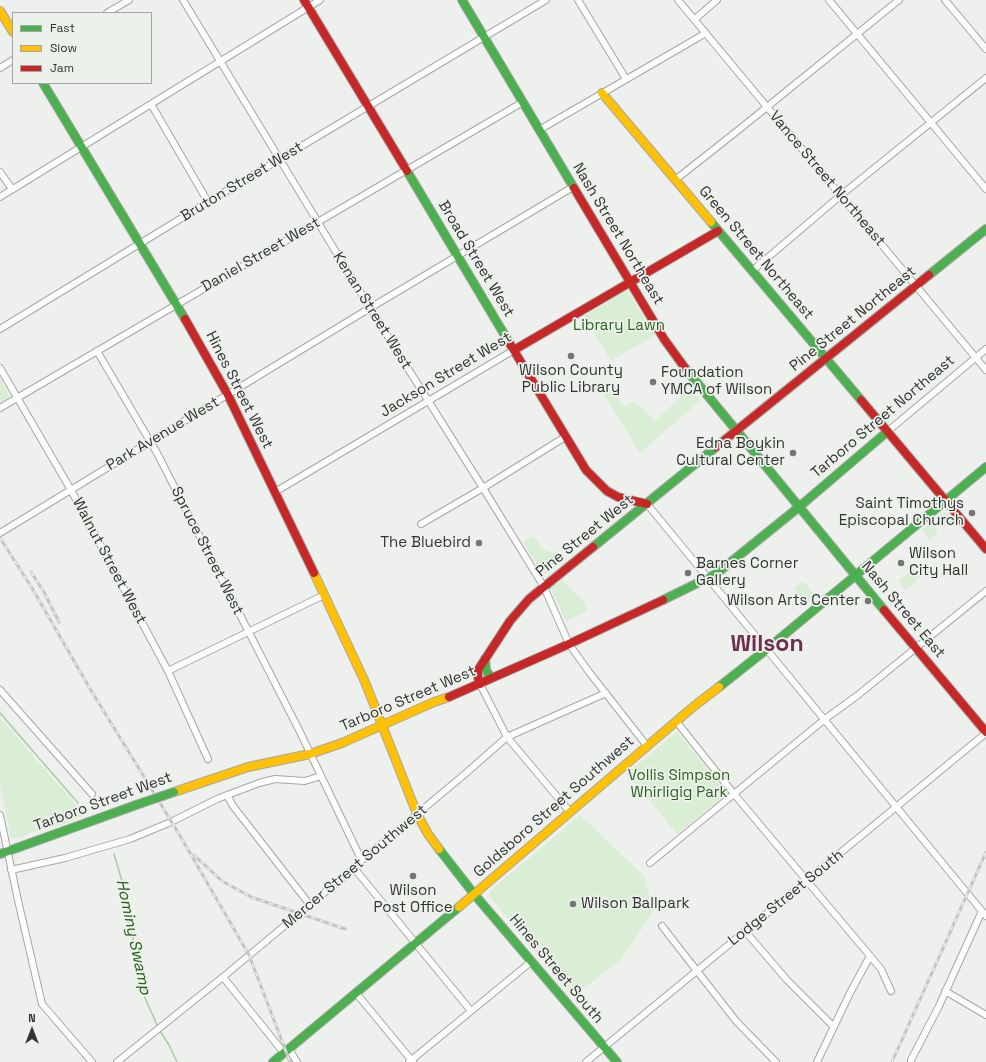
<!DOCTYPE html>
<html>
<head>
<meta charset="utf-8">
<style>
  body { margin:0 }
  #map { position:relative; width:986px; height:1062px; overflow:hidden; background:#eef0ed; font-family:"Space Grotesk",sans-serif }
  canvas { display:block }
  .legend { position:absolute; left:12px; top:12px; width:140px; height:72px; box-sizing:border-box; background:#edf1ec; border:1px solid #a2a5a2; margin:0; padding:5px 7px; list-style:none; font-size:12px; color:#323432 }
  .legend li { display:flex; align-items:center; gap:8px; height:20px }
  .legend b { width:20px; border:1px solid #a2a5a2 }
  .north { position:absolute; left:12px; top:1010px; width:40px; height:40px; -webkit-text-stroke:3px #edf1ec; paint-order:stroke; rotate:0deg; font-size:11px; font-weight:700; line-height:16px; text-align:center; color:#323432 }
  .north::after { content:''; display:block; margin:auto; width:14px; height:18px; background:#323432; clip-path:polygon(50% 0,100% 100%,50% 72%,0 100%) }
</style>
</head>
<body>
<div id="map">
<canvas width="986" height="1062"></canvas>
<ul class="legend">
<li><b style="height:5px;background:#4caf50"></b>Fast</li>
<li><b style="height:5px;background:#ffc107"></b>Slow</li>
<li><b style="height:5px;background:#c62828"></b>Jam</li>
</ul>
<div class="north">N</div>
</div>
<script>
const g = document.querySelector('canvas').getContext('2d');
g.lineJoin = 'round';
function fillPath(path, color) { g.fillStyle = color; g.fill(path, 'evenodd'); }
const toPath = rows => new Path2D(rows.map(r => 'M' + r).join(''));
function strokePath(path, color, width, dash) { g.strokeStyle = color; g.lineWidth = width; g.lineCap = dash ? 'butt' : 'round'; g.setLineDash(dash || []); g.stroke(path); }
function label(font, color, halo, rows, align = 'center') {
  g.font = font + ' "Space Grotesk",sans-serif'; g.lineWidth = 3.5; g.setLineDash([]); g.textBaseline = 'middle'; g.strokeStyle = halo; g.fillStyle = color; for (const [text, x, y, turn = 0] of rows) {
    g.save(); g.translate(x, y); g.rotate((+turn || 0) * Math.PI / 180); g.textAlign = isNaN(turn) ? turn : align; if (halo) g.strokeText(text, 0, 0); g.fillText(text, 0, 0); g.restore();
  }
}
fillPath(toPath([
  [627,290,655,335,611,361,584,316],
  [0,378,10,397,0,403],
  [689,389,701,400,640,453,604,395,611,391,625,407,634,401,655,421],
  [944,511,953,521,944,528,935,518],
  [930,522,938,533,929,540,921,529],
  [534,535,542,549,567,558,549,573,547,574,542,572,523,542],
  [916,566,923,575,906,590,898,581],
  [563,580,573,592,583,600,587,611,566,621,550,587],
  [803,581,816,596,806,604,794,589],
  [0,718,75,804,83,816,62,825,32,832,19,838,11,838,0,785],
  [677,732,727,793,677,834,627,773],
  [580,815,645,877,653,912,620,961,573,996,489,896,490,891]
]), '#d9eed5');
strokePath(toPath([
  [0,713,78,803],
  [114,854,122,881,123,904,141,966,145,998,158,1027],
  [160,1031,169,1045,177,1062]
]), '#aacca4', 1.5);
const street = toPath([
  [183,0,370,308,483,488,544,587,569,644,589,672,647,746],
  [578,0,626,79],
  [678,0,986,370],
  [829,0,986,189],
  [945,0,986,49],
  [107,13,129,0],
  [695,19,717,0],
  [0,68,13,60],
  [151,104,208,202],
  [539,130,706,33],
  [0,172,12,189],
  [675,180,741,128,899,0],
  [0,197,320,0],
  [752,271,840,196,986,78],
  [0,329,208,202,546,0],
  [97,351,157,453,299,730,360,857,361,861],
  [0,368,71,490,168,671,208,759],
  [0,408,523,102],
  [888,431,986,349],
  [275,492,514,350],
  [647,504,986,916],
  [421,524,483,488,565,437],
  [0,533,370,308,573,187],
  [168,671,324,595],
  [480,684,507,737,570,812],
  [0,690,92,794],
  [676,721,734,794,881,969,891,991],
  [227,795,233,806,310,905],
  [0,815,17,896,42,1004,92,1062],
  [650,863,825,719,858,695,986,591],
  [354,868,471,1011],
  [11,870,65,858,130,839,171,822,217,799,259,783,275,779,305,781,321,776],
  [662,926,736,1021,776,1062],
  [745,931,787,980,834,1027],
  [223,977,284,1053],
  [945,991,986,1015],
  [356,993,413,1062],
  [289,1049,297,1062],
  [911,1060,939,1006,982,911],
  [117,1062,223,977,354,868,362,860,465,774,507,737,606,693],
  [409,1062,532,961],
  [586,1062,986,733],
  [817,1062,850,993,870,956]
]);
const fast = toPath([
  [462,0,574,188],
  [43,83,185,319],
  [407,171,510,344],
  [711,222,861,400],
  [929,275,986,229],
  [685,368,884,610],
  [593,547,716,447],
  [663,600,716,574,799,507,888,431],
  [485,659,486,670,491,678],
  [719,687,767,649,986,467],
  [439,849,474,894,617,1062],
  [0,854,136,805],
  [273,1062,459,907]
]);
const slow = toPath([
  [0,11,13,32],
  [602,93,711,222],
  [314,573,365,682,417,814,428,834,439,849],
  [174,792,248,767,310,754,342,743,434,702,449,697],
  [459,907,693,707,719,687]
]);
const jam = toPath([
  [304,0,407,171],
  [574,188,664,339,685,368],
  [185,319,228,395,314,573],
  [510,344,586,470,607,491,618,497,647,504],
  [514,350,718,231],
  [861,400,986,549],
  [716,447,929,275],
  [884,610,986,732],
  [480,684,478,678,478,670,510,621,529,599,593,547],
  [449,697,569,644,663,600]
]);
strokePath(street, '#a5a7a5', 8);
strokePath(fast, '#a5a7a5', 10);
strokePath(slow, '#a5a7a5', 10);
strokePath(jam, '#a5a7a5', 10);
strokePath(street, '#fcfdfc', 6);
strokePath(fast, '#4caf50', 8);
strokePath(slow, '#ffc107', 8);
strokePath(jam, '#c62828', 8);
const rail = toPath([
  [0,538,32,588,89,687,179,834,249,955,290,1062],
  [31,572,44,592,59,622],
  [194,855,222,881,251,897,345,929],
  [892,1062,986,852]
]);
strokePath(rail, '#c3c4c2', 3);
strokePath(rail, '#edf1ec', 1.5, [4.5]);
const fastBridge = toPath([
  [136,805,174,792]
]);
strokePath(fastBridge, '#a5a7a5', 10, []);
strokePath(fastBridge, '#4caf50', 8);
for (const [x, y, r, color] of [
  [571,356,4,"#747673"],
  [653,382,4,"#747673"],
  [793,453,4,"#747673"],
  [972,513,4,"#747673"],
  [479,543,4,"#747673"],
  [901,563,4,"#747673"],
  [688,573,4,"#747673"],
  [868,601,4,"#747673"],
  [413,876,4,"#747673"],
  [573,904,4,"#747673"]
]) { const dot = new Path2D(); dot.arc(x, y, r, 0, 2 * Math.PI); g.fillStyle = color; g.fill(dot); strokePath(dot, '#edf1ec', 1.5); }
label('15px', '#323432', '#edf1ec', [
  ["Vance Street Northeast",827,179,50],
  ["Bruton Street West",242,182,-31],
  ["Nash Street Northeast",618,234,59],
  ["Green Street Northeast",756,253,50],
  ["Daniel Street West",261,255,-30],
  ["Broad Street West",476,259,59],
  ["Kenan Street West",372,311,58],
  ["Pine Street Northeast",853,319,-39],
  ["Jackson Street West",446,375,-31],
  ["Hines Street West",239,390,63],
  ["Tarboro Street Northeast",883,417,-40],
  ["Park Avenue West",163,434,-31],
  ["Pine Street West",585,536,-39],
  ["Spruce Street West",207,551,63],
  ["Walnut Street West",109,561,62],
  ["Nash Street East",903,610,50],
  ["Tarboro Street West",408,699,-23],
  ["Tarboro Street West",103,802,-20],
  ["Goldsboro Street Southwest",554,807,-41],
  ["Mercer Street Southwest",355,867,-40],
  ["Lodge Street South",786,898,-39],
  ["Hines Street South",556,969,50]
]);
label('15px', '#27641c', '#edf1ec', [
  ["Library Lawn",619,326],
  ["Vollis Simpson",679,776],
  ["Whirligig Park",679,793]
]);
label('15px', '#323432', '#edf1ec', [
  ["Wilson County",571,371,"center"],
  ["Public Library",571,388,"center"],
  ["Foundation",661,373],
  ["YMCA of Wilson",661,390],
  ["Edna Boykin",785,444,"right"],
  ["Cultural Center",785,461,"right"],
  ["Saint Timothys",964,504,"right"],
  ["Episcopal Church",964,521,"right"],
  ["The Bluebird",471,543,"right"],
  ["Wilson",909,554],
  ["City Hall",909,571],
  ["Barnes Corner",696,564],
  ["Gallery",696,581],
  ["Wilson Arts Center",860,601,"right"],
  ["Wilson",413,891,"center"],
  ["Post Office",413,908,"center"],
  ["Wilson Ballpark",581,904]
], 'left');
label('italic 16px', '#246118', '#edf1ec', [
  ["Hominy Swamp",133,937,78]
]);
label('bold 23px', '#6f2e4f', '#edf1ec', [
  ["Wilson",767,645]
]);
</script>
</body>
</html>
